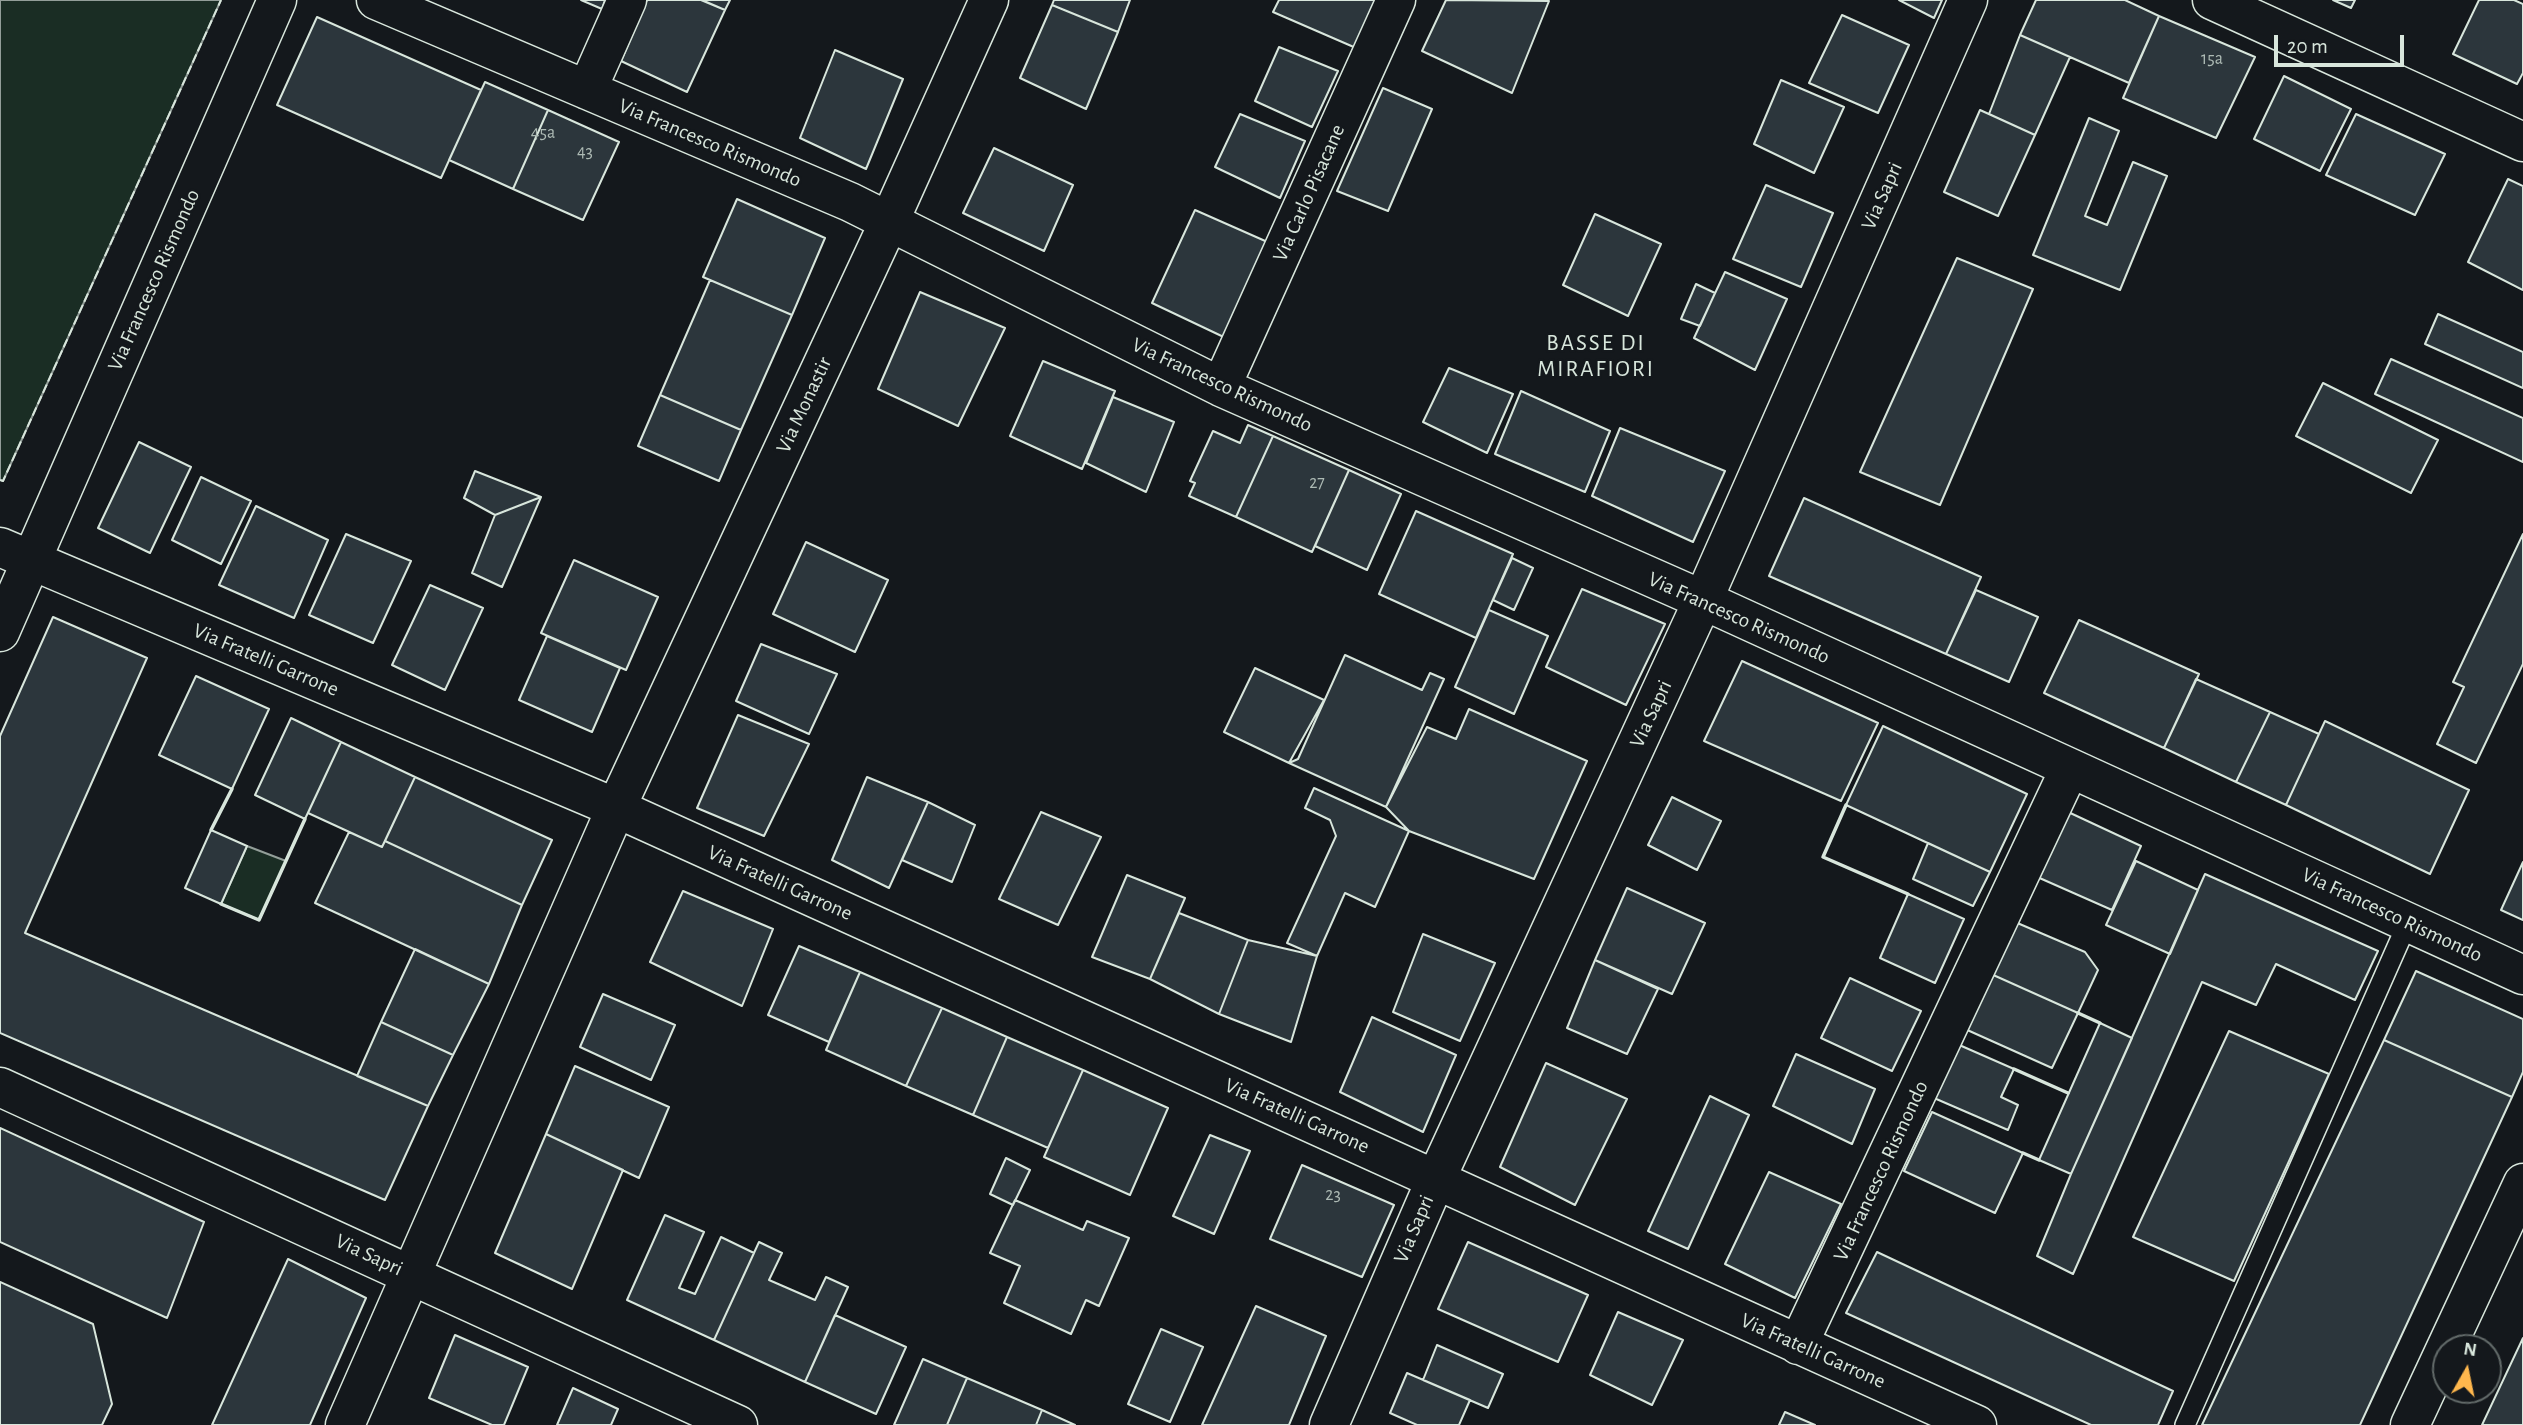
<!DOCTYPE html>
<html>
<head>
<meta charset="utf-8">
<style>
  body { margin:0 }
  #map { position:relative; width:2523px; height:1425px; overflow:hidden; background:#14181c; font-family:"Alegreya Sans",sans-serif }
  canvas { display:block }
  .north { position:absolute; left:2432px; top:1334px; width:70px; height:70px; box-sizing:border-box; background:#14181c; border:2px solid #626a69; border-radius:50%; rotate:9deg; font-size:19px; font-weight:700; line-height:28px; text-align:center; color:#d8e6dc }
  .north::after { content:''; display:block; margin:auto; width:24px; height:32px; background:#ffb74d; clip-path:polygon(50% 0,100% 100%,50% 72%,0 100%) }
  .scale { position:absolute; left:2274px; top:35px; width:130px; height:32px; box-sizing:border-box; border:4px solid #d8e6dc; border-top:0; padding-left:9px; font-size:21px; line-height:24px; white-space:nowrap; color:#d8e6dc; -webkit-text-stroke:5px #14181c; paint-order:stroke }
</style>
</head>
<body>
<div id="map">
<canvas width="2523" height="1425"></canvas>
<div class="north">N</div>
<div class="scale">20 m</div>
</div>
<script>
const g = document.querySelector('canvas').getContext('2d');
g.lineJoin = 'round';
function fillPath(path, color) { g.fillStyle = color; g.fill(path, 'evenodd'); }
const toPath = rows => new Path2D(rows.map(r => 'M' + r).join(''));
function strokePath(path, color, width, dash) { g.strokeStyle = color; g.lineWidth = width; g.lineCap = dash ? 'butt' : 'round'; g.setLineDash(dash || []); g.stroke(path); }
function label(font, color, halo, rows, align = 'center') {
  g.font = font + ' "Alegreya Sans",sans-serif'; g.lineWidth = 5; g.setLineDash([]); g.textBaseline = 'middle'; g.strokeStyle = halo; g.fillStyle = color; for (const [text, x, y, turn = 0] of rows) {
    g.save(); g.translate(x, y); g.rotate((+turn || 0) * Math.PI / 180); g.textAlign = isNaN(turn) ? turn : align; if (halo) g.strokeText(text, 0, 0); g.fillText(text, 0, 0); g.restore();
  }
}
const green = toPath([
  [0,0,221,0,3,481,0,480,0,0],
  [247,846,286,861,259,920,221,904,247,846]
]);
fillPath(green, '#1a2d24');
strokePath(green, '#939e99', 2);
const building = toPath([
  [581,0,605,0,602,9,581,0],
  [647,0,701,0,725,10,687,92,621,61,647,0],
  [702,0,730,0,725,10,702,0],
  [1054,0,1130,0,1118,32,1052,5,1054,0],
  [1279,0,1376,0,1356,48,1273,12,1279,0],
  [1446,0,1549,1,1512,93,1422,51,1446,0],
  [1899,0,1942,0,1934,18,1899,0],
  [2036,0,2125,0,2159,16,2129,83,2020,35,2036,0],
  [2333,0,2355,0,2351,8,2333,0],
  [2479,0,2514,0,2523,4,2523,73,2517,84,2453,54,2479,0],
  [1052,5,1118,32,1086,109,1020,78,1052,5],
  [1842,15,1909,45,1878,113,1809,83,1842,15],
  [2159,16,2255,57,2216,138,2123,98,2159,16],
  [317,17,481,90,441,178,277,105,317,17],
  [2020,35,2070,57,2035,135,1989,114,2020,35],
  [1279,47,1338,71,1312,127,1255,101,1279,47],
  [835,50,903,79,866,169,800,138,835,50],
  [2284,76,2351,109,2320,171,2254,139,2284,76],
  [1781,80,1844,107,1814,173,1754,144,1781,80],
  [485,82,548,110,513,189,449,160,485,82],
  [1383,88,1432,109,1388,211,1337,191,1383,88],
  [548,110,619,142,583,220,513,189,548,110],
  [1980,110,2035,135,1998,216,1944,192,1980,110],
  [1240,114,1305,141,1280,198,1215,167,1240,114],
  [2356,114,2445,154,2415,215,2326,175,2356,114],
  [2089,118,2119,131,2085,216,2107,225,2133,162,2167,176,2120,290,2033,255,2089,118],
  [994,148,1073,185,1044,251,963,213,994,148],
  [2508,179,2523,186,2523,290,2468,262,2508,179],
  [1766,185,1833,213,1801,287,1733,259,1766,185],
  [737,199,825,238,792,315,703,277,737,199],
  [1195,210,1272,244,1230,340,1152,303,1195,210],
  [1595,214,1661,244,1628,316,1563,285,1595,214],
  [1957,258,2033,289,1940,505,1860,472,1957,258],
  [1725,272,1787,299,1755,370,1694,338,1725,272],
  [710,280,792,315,741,430,660,395,710,280],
  [1696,284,1715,293,1700,326,1681,319,1696,284],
  [920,292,1005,328,958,426,878,389,920,292],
  [2438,314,2523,352,2523,388,2425,344,2438,314],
  [2391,359,2523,418,2523,462,2375,394,2391,359],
  [1043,361,1115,391,1082,469,1010,436,1043,361],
  [1449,368,1513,394,1487,453,1423,422,1449,368],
  [2323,383,2438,440,2411,493,2296,436,2323,383],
  [1521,391,1610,431,1585,492,1495,454,1521,391],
  [660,395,741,430,719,481,638,446,660,395],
  [1113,397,1174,422,1146,492,1086,463,1113,397],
  [1248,425,1273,436,1236,517,1189,496,1195,483,1190,481,1213,431,1240,443,1248,425],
  [1620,428,1725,471,1693,542,1592,496,1620,428],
  [1273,436,1349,470,1312,552,1236,517,1273,436],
  [139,442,191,467,150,553,98,528,139,442],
  [1349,470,1401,494,1367,570,1315,546,1349,470],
  [475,471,541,497,495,515,464,498,475,471],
  [201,477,251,501,221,564,172,540,201,477],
  [541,497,502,587,472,573,495,515,541,497],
  [1804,498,1981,577,1946,654,1769,576,1804,498],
  [256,506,328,540,294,618,219,585,256,506],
  [1416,511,1513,554,1476,638,1379,594,1416,511],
  [346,534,411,561,373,643,309,615,346,534],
  [2523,534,2523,664,2476,763,2437,744,2464,687,2453,682,2523,534],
  [806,542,888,580,855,652,773,614,806,542],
  [1512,558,1533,568,1514,610,1493,600,1512,558],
  [574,560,658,597,626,670,541,633,574,560],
  [430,585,483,608,445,690,392,665,430,585],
  [1582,589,1665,624,1626,705,1546,667,1582,589],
  [1976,590,2038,617,2009,682,1946,654,1976,590],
  [1489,610,1548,636,1514,714,1455,687,1489,610],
  [53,617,147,658,25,933,428,1106,385,1200,0,1033,0,736,53,617],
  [2079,620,2199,674,2164,748,2044,693,2079,620],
  [547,636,620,668,592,732,519,700,547,636],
  [761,644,837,674,809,734,736,701,761,644],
  [1345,655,1422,690,1430,673,1444,679,1386,807,1289,763,1298,759,1345,655],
  [1742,661,1878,723,1841,801,1704,741,1742,661],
  [1255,668,1324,700,1289,763,1224,732,1255,668],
  [196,676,269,709,232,789,159,755,196,676],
  [2196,679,2270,712,2236,782,2164,748,2196,679],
  [1469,709,1587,761,1534,879,1409,831,1386,807,1427,727,1456,739,1469,709],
  [2270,712,2319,734,2286,805,2236,782,2270,712],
  [738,715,809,744,764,836,697,808,738,715],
  [291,718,341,742,305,819,255,795,291,718],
  [2325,721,2469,790,2430,874,2286,805,2325,721],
  [1883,726,2027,794,1990,872,1846,805,1883,726],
  [341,742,415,777,382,847,308,813,341,742],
  [415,777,552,840,522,905,385,841,415,777],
  [867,777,928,802,889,888,832,860,867,777],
  [1314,788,1409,831,1375,907,1345,893,1317,956,1287,943,1336,836,1330,820,1305,808,1314,788],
  [1672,797,1721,821,1697,870,1648,845,1672,797],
  [928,802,975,825,952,882,902,860,928,802],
  [2066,811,2141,846,2112,910,2035,876,2066,811],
  [1041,812,1101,837,1058,925,999,899,1041,812],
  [211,830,247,846,221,904,185,888,211,830],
  [349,832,382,847,385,841,522,905,489,984,315,903,349,832],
  [1928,843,1990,872,1973,906,1913,879,1928,843],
  [2136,861,2198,890,2170,954,2106,925,2136,861],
  [2523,862,2523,920,2501,910,2523,862],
  [2205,874,2378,951,2355,1000,2276,964,2256,1005,2202,982,2073,1274,2037,1256,2071,1174,2205,874],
  [1127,875,1185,898,1150,979,1092,957,1127,875],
  [1627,888,1705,923,1672,994,1595,960,1627,888],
  [683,891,773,929,742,1006,650,962,683,891],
  [1908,894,1964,919,1935,983,1880,958,1908,894],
  [1179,913,1248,940,1219,1014,1150,979,1179,913],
  [2015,922,2085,952,2098,970,2078,1013,1991,974,2015,922],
  [1423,934,1495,963,1460,1041,1393,1012,1423,934],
  [1248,940,1317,956,1291,1042,1219,1014,1248,940],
  [799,946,860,972,829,1042,768,1015,799,946],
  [415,949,489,984,453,1055,381,1022,415,949],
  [1595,960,1658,989,1627,1054,1567,1028,1595,960],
  [2416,971,2523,1019,2523,1072,2512,1097,2384,1040,2416,971],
  [860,972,942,1008,906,1086,826,1050,860,972],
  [1991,974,2078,1013,2052,1068,1965,1029,1991,974],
  [1850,978,1921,1011,1892,1071,1821,1038,1850,978],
  [603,994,675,1025,651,1080,580,1047,603,994],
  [942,1008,1007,1037,973,1115,906,1086,942,1008],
  [1372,1017,1456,1055,1423,1132,1340,1092,1372,1017],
  [381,1022,453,1055,428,1106,357,1076,381,1022],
  [2100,1023,2132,1038,2071,1174,2039,1160,2100,1023],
  [2229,1031,2329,1074,2234,1281,2133,1237,2229,1031],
  [1007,1037,1083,1070,1048,1148,973,1115,1007,1037],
  [2384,1040,2512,1097,2360,1425,2202,1425,2384,1040],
  [1957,1044,2014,1069,2001,1097,2018,1105,2008,1130,1934,1098,1957,1044],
  [1796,1054,1875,1089,1852,1144,1773,1106,1796,1054],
  [1546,1063,1627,1099,1575,1205,1500,1167,1546,1063],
  [575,1066,669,1107,639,1178,546,1134,575,1066],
  [1083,1070,1168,1108,1130,1195,1044,1157,1083,1070],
  [1710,1096,1749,1115,1688,1249,1648,1231,1710,1096],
  [1932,1112,2023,1153,1995,1213,1904,1171,1932,1112],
  [0,1128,204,1222,167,1318,0,1242,0,1128],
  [546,1134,623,1170,572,1289,495,1253,546,1134],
  [1210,1135,1250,1151,1214,1234,1173,1216,1210,1135],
  [1006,1158,1030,1170,1013,1205,990,1194,1006,1158],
  [1302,1165,1394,1205,1362,1277,1270,1239,1302,1165],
  [1769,1172,1841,1204,1795,1298,1725,1264,1769,1172],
  [1015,1200,1083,1230,1087,1221,1129,1238,1099,1306,1086,1300,1071,1334,1004,1303,1020,1266,990,1253,1015,1200],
  [665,1215,704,1232,679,1288,695,1294,721,1237,754,1253,714,1340,627,1300,665,1215],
  [759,1242,782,1253,769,1280,815,1300,826,1277,848,1287,805,1382,714,1340,759,1242],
  [1468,1242,1588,1295,1558,1362,1438,1309,1468,1242],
  [1877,1252,2173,1391,2158,1425,2091,1425,1846,1313,1877,1252],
  [288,1259,366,1298,310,1425,212,1425,288,1259],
  [0,1282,93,1324,112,1404,102,1425,0,1425,0,1282],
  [1256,1306,1326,1336,1289,1425,1202,1425,1256,1306],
  [1618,1312,1683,1340,1652,1405,1590,1375,1618,1312],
  [835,1315,906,1347,876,1414,805,1382,835,1315],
  [1161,1329,1203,1347,1170,1422,1128,1404,1161,1329],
  [455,1335,528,1367,504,1425,492,1425,429,1398,455,1335],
  [2523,1338,2523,1425,2482,1425,2523,1338],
  [1437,1345,1503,1374,1488,1408,1423,1380,1437,1345],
  [923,1359,967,1378,947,1425,894,1425,923,1359],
  [1407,1373,1470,1400,1459,1425,1417,1425,1390,1413,1407,1373],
  [967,1378,1042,1410,1036,1425,947,1425,967,1378],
  [573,1388,618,1409,611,1425,557,1425,573,1388],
  [1042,1410,1075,1425,1036,1425,1042,1410],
  [1785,1412,1815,1425,1779,1425,1785,1412]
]);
fillPath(building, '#2c363c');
strokePath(building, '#d8e6dc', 2);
const lane = toPath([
  [2185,1425,2408,922]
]);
const street = toPath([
  [376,0,850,202,1221,387,1703,600,2523,975],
  [2212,0,2523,142],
  [587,90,627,0],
  [1221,387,1396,0],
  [0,547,616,808,1977,1425],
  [0,632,277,0],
  [0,1087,738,1425],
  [1798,1345,2070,768],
  [345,1425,616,808,889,222,989,0],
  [1329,1425,1436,1179,1703,600,1968,0],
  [2410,1425,2523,1183]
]);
strokePath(lane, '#d8e6dc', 22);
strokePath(street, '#d8e6dc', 41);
strokePath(lane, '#14181c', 19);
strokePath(street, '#14181c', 38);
strokePath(toPath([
  [0,480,3,481,221,0]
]), '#d8e6dc', 2, [9, 3.5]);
strokePath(toPath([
  [1846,805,1823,857,1908,894],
  [211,830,232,789],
  [221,904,259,920,305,819],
  [2078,1013,2100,1023],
  [2014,1069,2068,1093],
  [2023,1153,2039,1160]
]), '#d8e6dc', 3.5);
label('18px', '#adbab4', null, [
  ["15a",2212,59],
  ["45a",543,133],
  ["43",585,152],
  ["27",1317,483],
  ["23",1333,1195]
]);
label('21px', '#d8e6dc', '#14181c', [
  ["Via Francesco Rismondo",710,143,23],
  ["Via Carlo Pisacane",1309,193,-66],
  ["Via Sapri",1882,196,-66],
  ["Via Francesco Rismondo",154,280,-66],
  ["Via Francesco Rismondo",1222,385,25],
  ["Via Monastir",804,405,-65],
  ["Via Francesco Rismondo",1739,618,24],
  ["Via Fratelli Garrone",266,660,23],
  ["Via Sapri",1651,714,-65],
  ["Via Fratelli Garrone",780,883,24],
  ["Via Francesco Rismondo",2392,915,25],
  ["Via Fratelli Garrone",1297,1116,24],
  ["Via Francesco Rismondo",1881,1171,-65],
  ["Via Sapri",1414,1229,-67],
  ["Via Sapri",369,1255,25],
  ["Via Fratelli Garrone",1813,1351,24]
]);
g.letterSpacing = '2px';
label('23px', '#d8e6dc', '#14181c', [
  ["BASSE DI",1596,343],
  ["MIRAFIORI",1596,369]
]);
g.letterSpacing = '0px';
</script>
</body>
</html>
